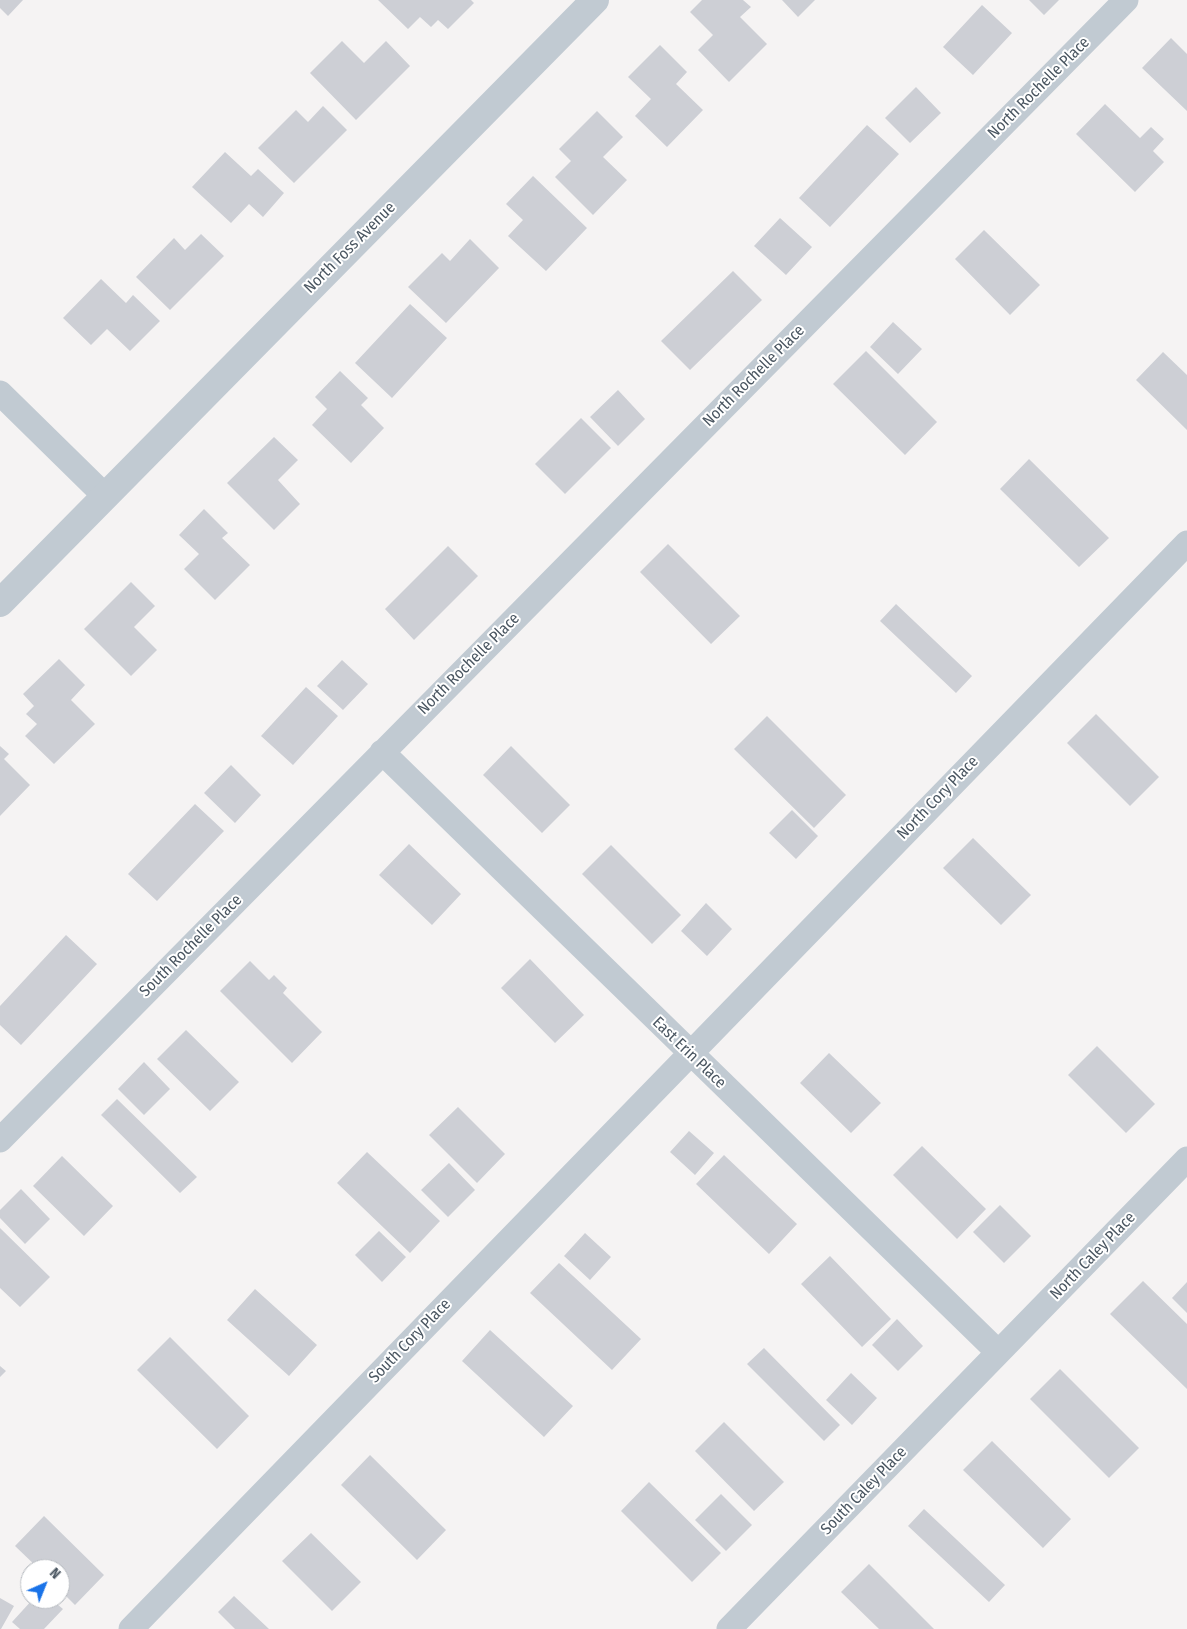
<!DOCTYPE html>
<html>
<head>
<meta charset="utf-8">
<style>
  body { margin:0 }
  #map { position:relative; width:1187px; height:1629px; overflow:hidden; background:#f5f3f3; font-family:"Fira Sans Condensed",sans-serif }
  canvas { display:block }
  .north { position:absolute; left:20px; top:1559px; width:50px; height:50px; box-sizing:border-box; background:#fff; border:1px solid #b7bbc0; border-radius:50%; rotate:44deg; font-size:14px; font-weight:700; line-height:20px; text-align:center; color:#4a5661 }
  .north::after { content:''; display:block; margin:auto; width:18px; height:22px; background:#1a73e8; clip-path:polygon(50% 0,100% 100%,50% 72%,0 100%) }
</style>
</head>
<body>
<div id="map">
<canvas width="1187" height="1629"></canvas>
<div class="north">N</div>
</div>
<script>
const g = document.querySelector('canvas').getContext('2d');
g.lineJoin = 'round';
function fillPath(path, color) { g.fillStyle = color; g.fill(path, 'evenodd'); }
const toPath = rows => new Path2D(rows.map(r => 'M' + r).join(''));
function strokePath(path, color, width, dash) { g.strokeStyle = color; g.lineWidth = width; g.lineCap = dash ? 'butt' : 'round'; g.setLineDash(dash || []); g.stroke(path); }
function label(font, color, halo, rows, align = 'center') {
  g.font = font + ' "Fira Sans Condensed",sans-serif'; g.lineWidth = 4; g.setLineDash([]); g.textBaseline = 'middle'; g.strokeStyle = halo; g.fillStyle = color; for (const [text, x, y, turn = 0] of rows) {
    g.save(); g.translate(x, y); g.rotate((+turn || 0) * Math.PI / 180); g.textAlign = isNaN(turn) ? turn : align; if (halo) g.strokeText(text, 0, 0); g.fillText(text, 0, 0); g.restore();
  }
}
fillPath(toPath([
  [0,0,23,0,8,16,0,8],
  [378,0,471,0,474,3,448,29,438,20,431,27,420,17,408,29],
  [702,0,743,0,751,7,740,17,767,44,729,82,698,50,713,35,690,12],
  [782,0,815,0,798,17],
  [1029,0,1059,0,1044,15],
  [982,5,1012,33,973,75,943,47],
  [1171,38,1187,54,1187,111,1142,68],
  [342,41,364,63,386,41,410,66,356,120,310,73],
  [660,45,687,72,676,84,703,110,667,147,635,116,651,99,628,77],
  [916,87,941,113,910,143,885,118],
  [1105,104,1140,138,1151,127,1164,139,1153,151,1164,162,1135,192,1076,134],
  [323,106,347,130,294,183,258,148,296,110,308,122],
  [597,111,623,137,603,157,627,180,593,215,555,177,571,161,559,149],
  [867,125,899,154,830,227,799,198],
  [225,152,251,176,258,169,284,193,263,217,249,204,231,223,192,187],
  [533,176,587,228,546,271,508,236,523,220,506,204],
  [780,218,812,247,786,275,754,246],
  [984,230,1040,285,1010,315,955,259],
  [201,234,224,256,170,310,136,277,174,238,185,250],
  [470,239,499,268,446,323,408,287,442,253,450,261],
  [733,271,762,300,690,370,661,341],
  [101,279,126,303,133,295,160,321,130,351,107,329,91,345,63,318],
  [410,304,447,338,392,398,355,363],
  [893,322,922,349,898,374,870,347],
  [866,351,937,422,905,455,833,384],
  [1163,352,1187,375,1187,430,1136,380],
  [340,371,368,398,361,405,384,428,351,463,312,425,327,409,315,397],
  [618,390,645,419,618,446,590,417],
  [581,418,611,448,565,494,535,464],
  [274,437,298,460,278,480,300,504,274,530,227,483],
  [1029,459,1109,538,1079,567,1000,489],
  [204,509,228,533,222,538,250,565,215,600,184,569,199,554,179,535],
  [668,544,740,616,711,644,640,572],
  [448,546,478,576,414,640,385,609],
  [131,582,155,606,134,627,157,650,131,676,84,629],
  [896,604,972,676,956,693,880,621],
  [59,659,85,685,71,700,95,724,54,764,25,736,37,724,26,714,34,706,23,694],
  [342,660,368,684,343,710,317,686],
  [306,687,338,716,293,765,261,736],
  [1096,714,1159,777,1130,806,1067,743],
  [767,716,846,795,814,828,734,749],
  [0,746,9,754,4,759,30,785,0,816],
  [511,746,570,805,542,833,483,775],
  [231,765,261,795,235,823,204,793],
  [195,804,224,831,157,901,128,874],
  [792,810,818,836,796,859,769,833],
  [973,838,1031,895,1001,925,943,868],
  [409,844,461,894,432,925,379,875],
  [611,845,681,915,652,944,582,874],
  [706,903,732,929,707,956,681,931],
  [66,935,97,964,21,1045,0,1025,0,1006],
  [530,959,584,1015,555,1043,501,988],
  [250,961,269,980,274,975,287,988,283,993,322,1032,292,1063,220,991],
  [186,1030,239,1082,210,1111,157,1059],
  [1097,1046,1155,1104,1126,1133,1068,1075],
  [829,1053,881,1103,851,1133,800,1083],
  [144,1062,170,1089,144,1115,118,1089],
  [117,1099,197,1177,180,1193,101,1115],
  [458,1107,505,1154,477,1183,429,1135],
  [689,1131,714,1153,695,1175,670,1152],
  [922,1146,986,1209,957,1239,893,1175],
  [367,1152,440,1221,410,1253,337,1183],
  [724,1155,797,1224,769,1254,696,1184],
  [62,1156,113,1206,84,1236,33,1186],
  [449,1163,475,1190,448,1217,421,1190],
  [21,1189,50,1219,25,1244,0,1218,0,1210],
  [1000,1205,1031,1236,1004,1263,973,1232],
  [0,1228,50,1277,20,1307,0,1288],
  [379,1231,406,1257,382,1282,355,1255],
  [585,1233,611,1257,590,1280,564,1256],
  [830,1256,891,1319,862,1347,801,1284],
  [559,1263,641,1339,612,1370,530,1293],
  [1143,1281,1187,1324,1187,1389,1110,1314],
  [1187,1282,1187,1313,1172,1298],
  [255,1289,317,1345,289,1376,227,1320],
  [897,1319,923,1346,898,1371,872,1345],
  [490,1330,573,1406,544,1437,462,1361],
  [170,1337,249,1416,217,1449,137,1370],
  [764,1348,840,1425,824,1441,747,1364],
  [0,1366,6,1371,0,1377],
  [1060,1369,1139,1448,1109,1478,1030,1399],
  [851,1373,877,1398,852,1425,826,1400],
  [724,1422,784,1482,754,1511,695,1451],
  [992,1441,1071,1519,1043,1548,963,1470],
  [370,1455,446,1530,417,1560,341,1485],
  [649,1482,721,1553,692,1582,621,1511],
  [721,1494,752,1525,726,1551,695,1520],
  [924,1509,1005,1585,989,1602,908,1526],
  [44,1516,104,1575,75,1605,60,1590,60,1569,39,1569,15,1546],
  [311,1533,361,1582,332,1611,282,1561],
  [869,1564,934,1629,879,1629,841,1592],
  [234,1596,269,1629,235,1629,218,1612],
  [0,1598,14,1606,1,1629,0,1629],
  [33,1599,51,1599,63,1609,44,1629,20,1629,12,1622]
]), '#cdcfd5');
strokePath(toPath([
  [0,393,105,496],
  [382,752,998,1352],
  [0,1140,1126,0],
  [131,1629,1187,543],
  [729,1629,1187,1159]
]), '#c1cad2', 25);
strokePath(toPath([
  [0,603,595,0]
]), '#c1cad2', 28);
label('16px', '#4a5661', '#fff', [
  ["North Rochelle Place",1039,88,-45],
  ["North Foss Avenue",350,248,-45],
  ["North Rochelle Place",754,376,-45],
  ["North Rochelle Place",469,664,-45],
  ["North Cory Place",938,798,-46],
  ["South Rochelle Place",191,946,-45],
  ["East Erin Place",689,1053,44],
  ["North Caley Place",1093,1256,-46],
  ["South Cory Place",410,1341,-46],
  ["South Caley Place",864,1491,-46]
]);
</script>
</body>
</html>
